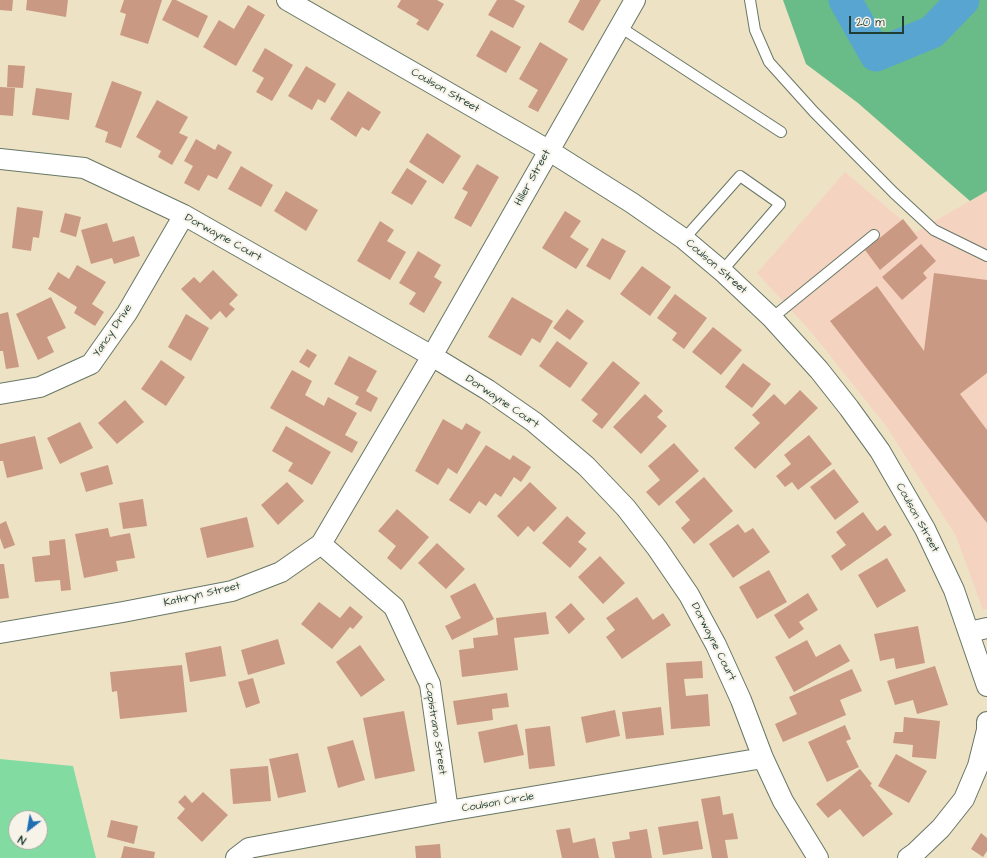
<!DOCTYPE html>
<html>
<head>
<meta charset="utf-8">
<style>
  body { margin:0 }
  #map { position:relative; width:987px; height:858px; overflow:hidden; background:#eee2c4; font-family:"Architects Daughter",sans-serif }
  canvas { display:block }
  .north { position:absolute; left:8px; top:810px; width:40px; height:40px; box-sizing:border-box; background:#f7f3e8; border:1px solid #a1aaa0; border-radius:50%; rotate:211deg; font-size:11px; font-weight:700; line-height:16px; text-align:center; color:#1f3d34 }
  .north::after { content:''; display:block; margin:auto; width:14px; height:18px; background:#1f6fb2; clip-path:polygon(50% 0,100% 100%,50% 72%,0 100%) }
  .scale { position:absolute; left:849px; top:16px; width:55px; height:18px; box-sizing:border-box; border:2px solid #1f3d34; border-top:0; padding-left:5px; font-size:12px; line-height:14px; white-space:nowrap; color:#1f3d34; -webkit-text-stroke:3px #f7f3e8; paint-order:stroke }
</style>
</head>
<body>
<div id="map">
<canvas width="987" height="858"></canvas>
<div class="north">N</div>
<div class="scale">20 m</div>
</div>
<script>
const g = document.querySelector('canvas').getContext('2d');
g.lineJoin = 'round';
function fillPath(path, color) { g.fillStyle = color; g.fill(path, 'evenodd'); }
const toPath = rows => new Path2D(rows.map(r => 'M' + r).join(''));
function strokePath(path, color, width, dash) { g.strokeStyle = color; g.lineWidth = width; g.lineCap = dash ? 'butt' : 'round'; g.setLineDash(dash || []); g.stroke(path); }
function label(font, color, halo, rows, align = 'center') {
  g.font = font + ' "Architects Daughter",sans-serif'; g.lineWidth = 4; g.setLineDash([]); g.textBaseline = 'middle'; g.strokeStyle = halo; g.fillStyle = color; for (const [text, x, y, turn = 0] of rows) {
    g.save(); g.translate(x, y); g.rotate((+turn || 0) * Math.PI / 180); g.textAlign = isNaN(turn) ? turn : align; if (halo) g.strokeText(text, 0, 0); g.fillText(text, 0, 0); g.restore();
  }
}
fillPath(toPath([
  [845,172,916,232,987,191,987,609,983,610,956,536,886,426,812,333,757,273]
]), '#f5d3c1');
fillPath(toPath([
  [0,759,73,766,96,858,0,858],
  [16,818,40,818,40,842,16,842]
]), '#82dca2');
fillPath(toPath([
  [783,0,987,0,987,191,970,201,858,103,806,64]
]), '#69bc88');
strokePath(toPath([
  [845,0,876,55,932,32,963,0]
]), '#58a5d1', 33);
fillPath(toPath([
  [0,0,13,0,12,11,0,10],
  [27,0,68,0,66,17,26,10],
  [124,0,162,0,148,44,120,35,126,14,120,12],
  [172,0,176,0,208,16,198,38,162,20],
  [401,0,437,0,444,4,428,31,416,24,419,20,397,7],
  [497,0,514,0,525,6,513,28,488,15],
  [580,0,601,0,583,31,568,22],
  [248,5,265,15,236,66,203,47,219,20,234,29],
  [491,30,521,47,506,73,476,56],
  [540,42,568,59,538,112,528,107,538,90,519,79],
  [265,48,293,65,272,101,256,92,264,78,252,71],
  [8,65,25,66,23,88,7,87],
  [306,66,336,84,325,103,318,99,312,110,288,96],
  [112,81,142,92,121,148,105,142,108,132,95,127],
  [0,87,15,88,13,116,0,115],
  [36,88,72,93,69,120,32,115],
  [348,91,381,112,369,131,362,127,356,137,330,119],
  [157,100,188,117,179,133,188,137,172,165,158,157,161,151,136,137],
  [427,133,461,156,443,184,409,162],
  [196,139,215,150,218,144,232,152,217,179,208,175,199,191,184,183,193,166,184,161],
  [477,164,499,177,471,227,454,218,468,192,462,189],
  [241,166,273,185,261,207,228,189],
  [407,168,427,181,412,205,391,193],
  [286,191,318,210,306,231,274,211],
  [17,207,43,211,39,238,33,237,31,251,12,248],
  [565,211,581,221,570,237,589,249,576,269,542,248],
  [65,213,81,217,76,237,60,232],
  [903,219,918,238,880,270,865,250],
  [380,221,394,230,387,241,406,252,390,280,357,261],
  [107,223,113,242,134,236,140,256,114,264,112,258,91,264,81,230],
  [602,238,626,251,610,280,586,266],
  [921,244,936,261,923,273,927,278,902,300,882,277],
  [418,251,441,265,434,277,442,282,424,313,409,304,416,293,399,283],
  [77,265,106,282,92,304,104,312,95,326,74,313,77,307,48,289,58,272,69,279],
  [642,266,671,287,650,316,620,294],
  [213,270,238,295,229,304,235,309,226,318,220,311,211,320,181,289,194,277,200,283],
  [934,273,987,280,987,373,960,394,987,430,987,523,830,321,877,286,924,351],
  [675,294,707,318,684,349,672,340,677,333,657,318],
  [51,297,66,328,47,337,54,352,38,360,16,314],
  [512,297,553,321,540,343,532,338,521,356,488,337],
  [567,309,584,321,570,340,553,328],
  [8,312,19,367,6,369,3,351,0,351,0,314],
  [186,314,209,328,191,361,168,347],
  [713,327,742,350,721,375,692,352],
  [557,341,588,363,570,388,539,366],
  [307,349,317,355,309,368,299,362],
  [349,356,377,371,366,391,378,398,371,412,355,404,359,397,334,384],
  [161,360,185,377,166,406,141,389],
  [613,361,640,383,602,429,592,421,598,414,581,400],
  [743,363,771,384,752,408,725,387],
  [292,370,312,381,305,395,324,406,328,397,357,413,345,435,358,442,352,453,270,408],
  [800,390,818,408,755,469,734,448,760,423,752,415,774,394,785,405],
  [645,394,663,411,657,417,667,426,641,454,613,427],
  [125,400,144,422,117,444,98,423],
  [443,419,462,430,466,423,481,432,457,474,448,468,438,485,415,471],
  [80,422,93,448,60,464,47,438],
  [286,426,331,452,312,485,288,471,293,463,272,451],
  [809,435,832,464,798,490,792,482,785,487,776,476,791,464,784,455],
  [35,436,43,469,7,478,3,461,0,461,0,444],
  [674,443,699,471,659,506,646,492,660,480,648,466],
  [486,445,510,460,513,455,531,467,521,482,514,477,501,497,495,493,486,506,479,501,470,514,449,500],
  [108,465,113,484,86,492,80,473],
  [834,469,859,502,835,520,810,487],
  [704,477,733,511,694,544,681,528,690,520,675,502],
  [287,482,304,501,278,525,261,505],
  [530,482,557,508,534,532,528,526,518,537,497,516],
  [143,499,147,526,123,529,119,503],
  [397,509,429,537,401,570,387,558,396,546,378,531],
  [863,512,877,531,885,525,892,535,841,571,831,556,846,545,836,532],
  [567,516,586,533,578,542,587,549,570,568,542,543],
  [247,517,254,547,207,558,200,528],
  [6,521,15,545,4,549,0,538,0,524],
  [738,524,745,533,753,528,770,552,733,578,709,544],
  [108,528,110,537,130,533,135,558,116,561,118,571,84,578,75,534],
  [65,539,71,590,61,591,60,580,35,582,32,557,50,555,49,541],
  [437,543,465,569,446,589,418,563],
  [600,556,625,583,603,604,578,577],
  [887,558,906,591,877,608,858,575],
  [0,564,4,564,9,598,0,599],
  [769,570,787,602,757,619,739,587],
  [475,583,494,619,452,640,445,626,461,618,450,596],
  [808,593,818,610,799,622,804,629,789,639,774,615],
  [637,597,653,620,663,613,671,625,622,659,606,637,615,630,606,618],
  [319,602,340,618,350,606,363,617,353,629,350,627,332,649,301,624],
  [571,603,585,619,569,634,555,617],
  [546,612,549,634,514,638,518,670,462,677,459,650,474,648,473,638,498,635,496,618],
  [918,626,925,663,896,669,894,658,880,661,874,634],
  [278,639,285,664,248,675,241,650],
  [807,640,816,657,840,644,850,661,794,692,775,657],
  [360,645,385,680,361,697,336,662],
  [221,646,226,676,190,682,185,653],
  [702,661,703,678,684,679,686,696,708,694,710,726,671,729,666,663],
  [182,665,187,712,120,719,117,691,112,692,110,672],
  [935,666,948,705,917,714,913,700,895,705,887,681],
  [852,669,862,691,840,700,846,715,783,742,775,724,797,714,789,697],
  [253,678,260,703,246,708,238,682],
  [507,693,509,707,492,709,493,720,457,725,453,701],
  [661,707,664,735,626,739,622,712],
  [615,710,620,736,586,743,581,717],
  [404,711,415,771,375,779,363,718],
  [904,717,940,721,936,759,912,757,913,745,893,743,895,732,903,732],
  [517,724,524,755,484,763,478,732],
  [845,725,851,739,846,741,859,767,827,782,808,742],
  [550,726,555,766,529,769,525,729],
  [353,740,365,780,338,788,327,747],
  [298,753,306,792,278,798,269,759],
  [896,754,927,771,909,803,878,786],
  [268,766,271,801,233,804,230,769],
  [860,769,872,784,870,785,893,814,863,837,840,809,828,818,816,804],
  [203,792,228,815,202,842,177,818,185,809,178,802,185,795,192,803],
  [720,796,723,815,733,813,738,839,725,840,728,858,712,858,701,799],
  [111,820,138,826,134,844,107,837],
  [698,821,703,849,663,855,658,827],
  [570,828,573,843,595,838,599,858,562,858,556,830],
  [647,829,652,858,615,858,612,842,630,839,629,832],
  [981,833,987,838,987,851,983,857,971,849],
  [440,844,441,858,416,858,415,846],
  [124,846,155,852,154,858,121,858]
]), '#ca9983');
const lane = toPath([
  [750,0,755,30,769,62,814,112,894,193,934,230,987,256],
  [620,27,781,132],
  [684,239,740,176,780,204,722,271],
  [772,318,874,235]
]);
const street = toPath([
  [287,0,548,150,632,203,684,239,722,271,772,318,819,370,849,408,880,451,925,529,954,590,987,686],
  [0,159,84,168,184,215,432,356,488,390,534,422,586,466,626,508,657,548,689,595,716,645,741,700,763,758,783,801,818,858],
  [0,394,40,387,91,364,127,313,184,215],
  [321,544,394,607,430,684,448,811],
  [969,632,987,628],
  [0,633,123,612,232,591,281,572,321,544,432,356,635,0],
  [236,858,249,848,448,811,763,758],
  [908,858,915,853,941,828,964,799,978,766,987,730,987,722]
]);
strokePath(lane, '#677766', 12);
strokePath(street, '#677766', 22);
strokePath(lane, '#fff', 10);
strokePath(street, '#fff', 20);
label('11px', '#1f3d34', '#f7f3e8', [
  ["Coulson Street",445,91,30],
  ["Hiller Street",533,178,-61],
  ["Dorwayne Court",223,238,29],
  ["Coulson Street",716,267,41],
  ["Yancy Drive",113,331,-56],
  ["Dorwayne Court",502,402,34],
  ["Coulson Street",917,518,61],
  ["Kathryn Street",202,595,-13],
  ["Dorwayne Court",713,642,63],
  ["Capistrano Street",435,729,81],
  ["Coulson Circle",498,803,-10]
]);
</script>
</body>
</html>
